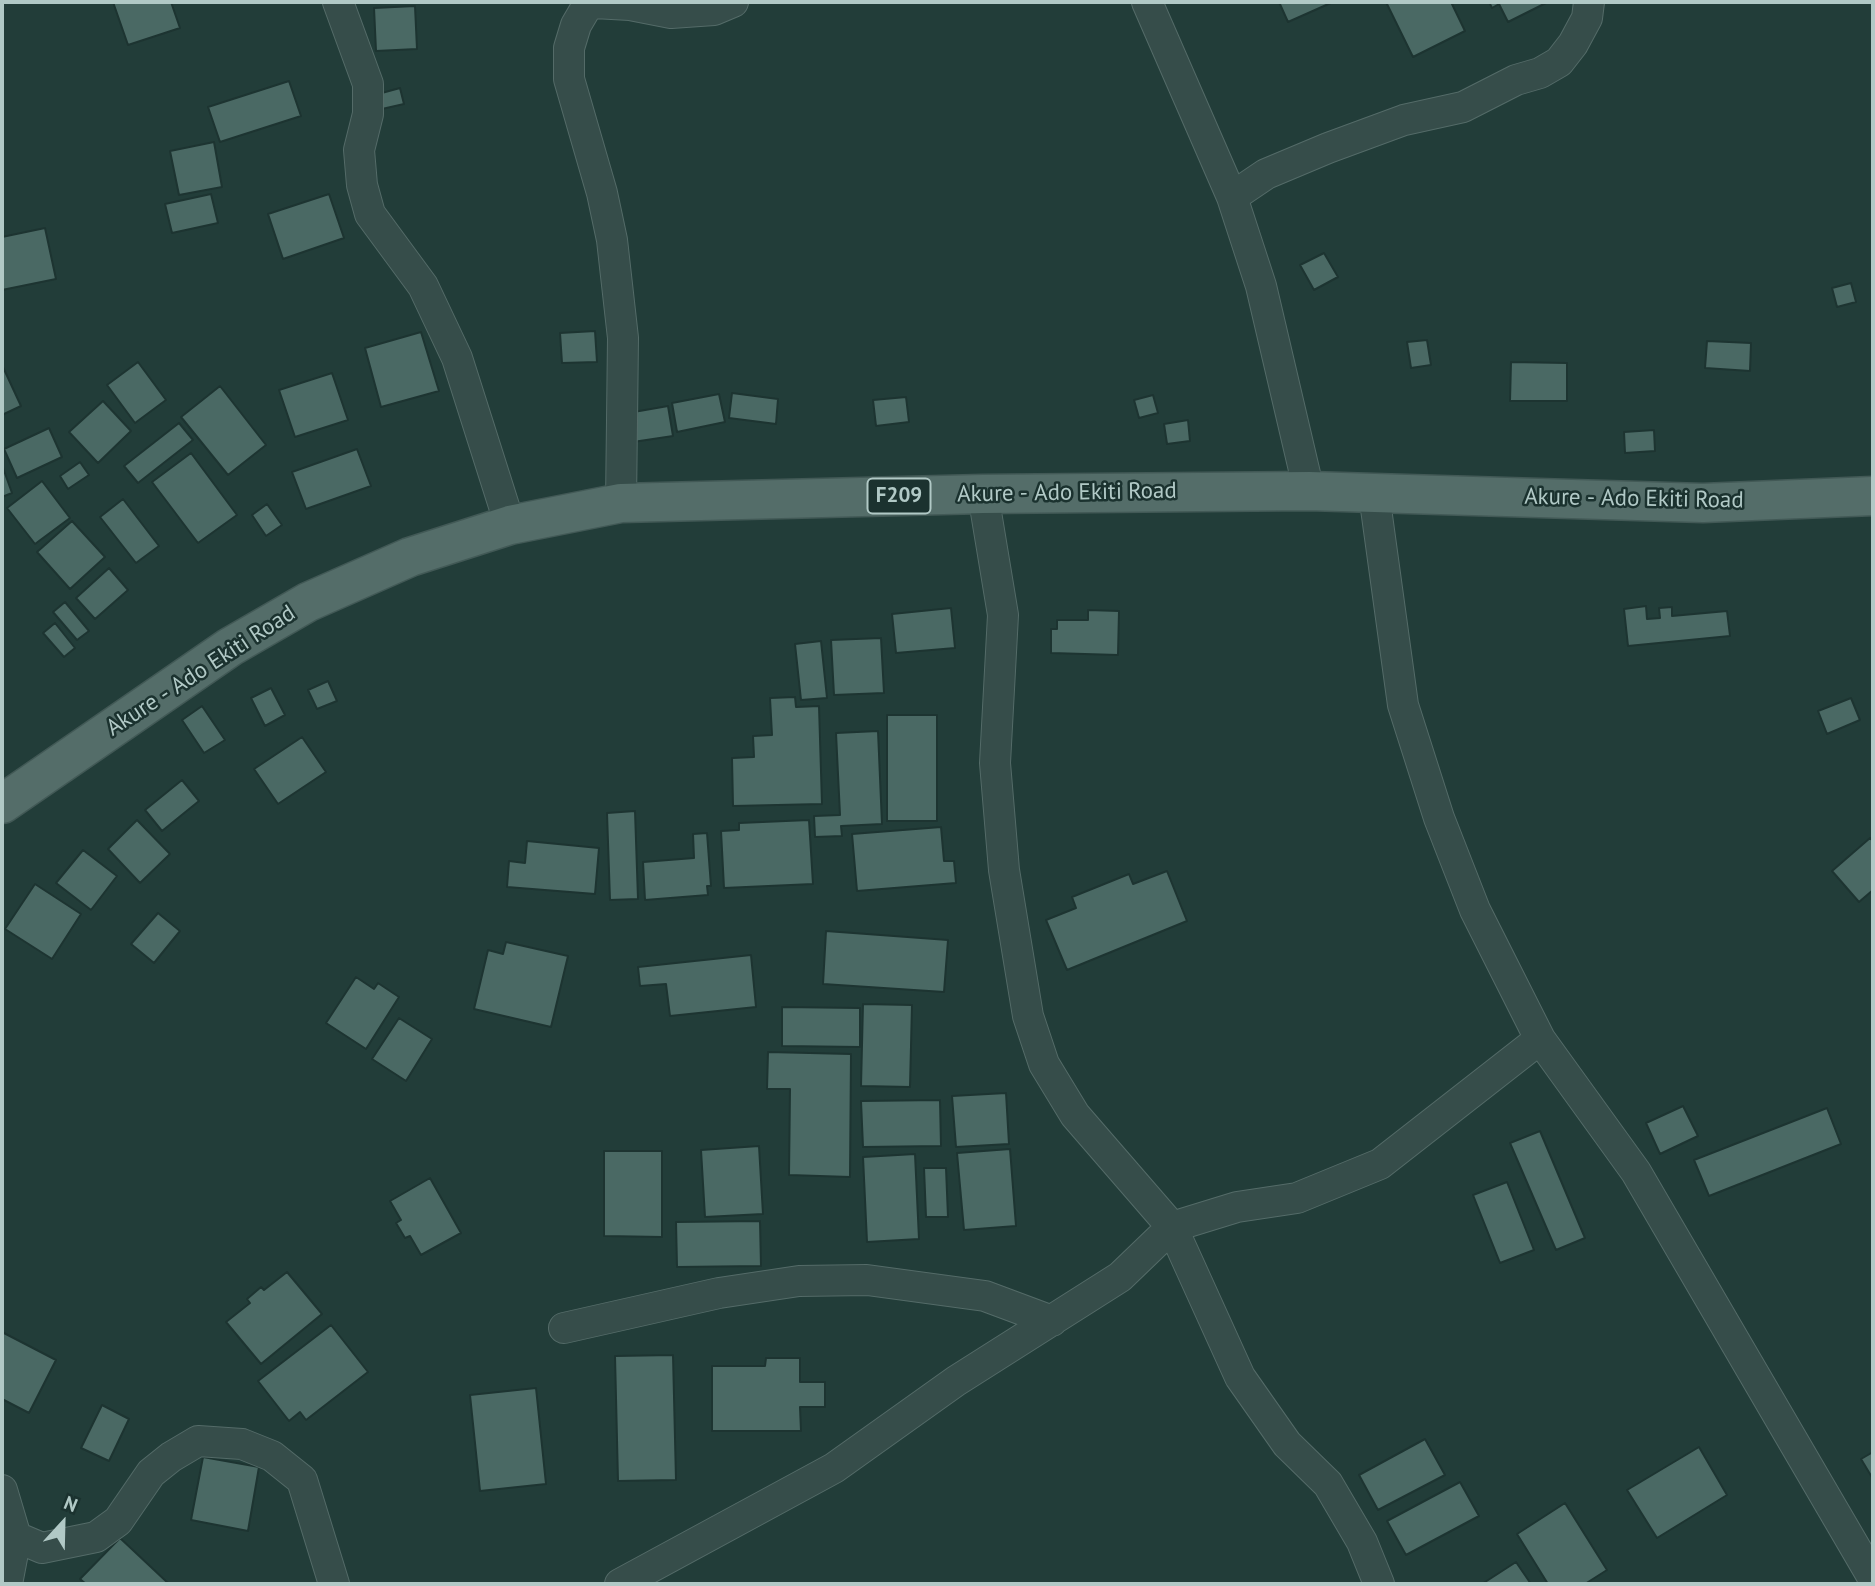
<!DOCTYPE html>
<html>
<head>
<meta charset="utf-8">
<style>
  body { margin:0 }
  #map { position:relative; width:1875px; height:1586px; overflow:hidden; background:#223d39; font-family:"PT Sans",sans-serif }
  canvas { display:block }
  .frame { position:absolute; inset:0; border:4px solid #b1c9c6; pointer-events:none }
  .north { position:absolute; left:28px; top:1488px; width:70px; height:70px; -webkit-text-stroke:5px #1b322f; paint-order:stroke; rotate:22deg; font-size:19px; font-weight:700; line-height:28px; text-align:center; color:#b1c9c6 }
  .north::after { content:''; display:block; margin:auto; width:24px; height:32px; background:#b1c9c6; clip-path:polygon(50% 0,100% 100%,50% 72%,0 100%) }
</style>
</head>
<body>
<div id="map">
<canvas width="1875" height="1586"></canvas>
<div class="frame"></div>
<div class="north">N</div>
</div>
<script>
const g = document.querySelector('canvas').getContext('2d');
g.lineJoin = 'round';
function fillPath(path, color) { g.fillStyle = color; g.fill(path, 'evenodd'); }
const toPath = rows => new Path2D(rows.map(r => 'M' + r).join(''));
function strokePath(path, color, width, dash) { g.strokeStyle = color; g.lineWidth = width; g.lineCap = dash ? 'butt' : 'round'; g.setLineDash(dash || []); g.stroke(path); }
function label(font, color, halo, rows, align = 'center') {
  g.font = font + ' "PT Sans",sans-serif'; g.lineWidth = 5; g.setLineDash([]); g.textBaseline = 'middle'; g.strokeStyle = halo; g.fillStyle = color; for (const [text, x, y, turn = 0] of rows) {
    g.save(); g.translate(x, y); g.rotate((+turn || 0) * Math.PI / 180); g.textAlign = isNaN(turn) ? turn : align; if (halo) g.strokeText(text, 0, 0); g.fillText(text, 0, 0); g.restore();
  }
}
const building = toPath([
  [113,2,171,2,180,28,128,45,113,2],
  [1279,2,1333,2,1288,22,1279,2],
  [1386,2,1451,2,1465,31,1413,57,1386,2],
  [1489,2,1548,2,1508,22,1499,4,1492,8,1489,2],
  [415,6,417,49,376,51,374,8,415,6],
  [289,81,301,116,220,142,208,107,289,81],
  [400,88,404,104,382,109,378,94,400,88],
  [214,142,222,187,179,195,170,151,214,142],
  [211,194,218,223,172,233,165,204,211,194],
  [329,194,344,238,283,259,268,214,329,194],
  [45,228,56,279,2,290,2,237,45,228],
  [1324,253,1338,277,1314,290,1300,265,1324,253],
  [1851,283,1856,302,1837,307,1832,288,1851,283],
  [595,331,597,362,562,363,560,333,595,331],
  [421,332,439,391,381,407,365,348,421,332],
  [1427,340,1431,365,1411,368,1407,342,1427,340],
  [1707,341,1751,343,1750,371,1705,368,1707,341],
  [138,362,166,400,135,423,107,385,138,362],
  [1511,362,1567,363,1567,401,1510,401,1511,362],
  [2,365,21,406,2,415,2,365],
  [332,373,348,420,295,437,279,390,332,373],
  [220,386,266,445,228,475,181,417,220,386],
  [732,393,778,399,776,424,729,418,732,393],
  [719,394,725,422,677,432,672,403,719,394],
  [1153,395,1158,413,1139,418,1134,400,1153,395],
  [906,397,909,422,876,426,873,400,906,397],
  [103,401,131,431,98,463,69,432,103,401],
  [668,406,673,436,633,442,628,413,668,406],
  [1188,420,1190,441,1167,444,1164,424,1188,420],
  [179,423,193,440,138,483,124,466,179,423],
  [49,428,62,457,17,478,4,449,49,428],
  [1654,430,1655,451,1625,453,1624,432,1654,430],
  [357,449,371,486,306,509,292,472,357,449],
  [191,453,237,515,198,543,152,482,191,453],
  [80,462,89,475,68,489,60,476,80,462],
  [2,465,12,493,2,497,2,465],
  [42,481,70,518,35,544,7,508,42,481],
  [123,499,159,546,136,563,100,517,123,499],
  [267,504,282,525,266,536,252,515,267,504],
  [72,521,105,557,70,589,37,552,72,521],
  [109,568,128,590,95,619,76,598,109,568],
  [65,602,89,631,77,640,53,612,65,602],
  [1646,606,1647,619,1660,618,1659,608,1672,607,1672,616,1727,611,1730,636,1628,646,1624,609,1646,606],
  [951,608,955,648,896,653,892,614,951,608],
  [1088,610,1119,611,1118,655,1051,653,1051,629,1057,629,1057,620,1088,620,1088,610],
  [55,623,75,648,64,657,43,633,55,623],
  [881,638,884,693,834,695,831,640,881,638],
  [821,641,827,698,801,700,795,644,821,641],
  [328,681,337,701,317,709,308,690,328,681],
  [271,688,285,715,265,726,251,698,271,688],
  [795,697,796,707,819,706,822,804,733,806,732,758,754,757,753,736,772,735,770,698,795,697],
  [1851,698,1860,720,1827,734,1818,711,1851,698],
  [202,706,225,740,204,753,182,720,202,706],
  [887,715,937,715,937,821,887,821,887,715],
  [878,731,882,824,841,826,842,836,815,837,814,816,840,815,836,733,878,731],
  [302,737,326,772,278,804,254,769,302,737],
  [182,780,199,801,162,831,145,810,182,780],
  [635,811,638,899,610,900,607,813,635,811],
  [137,820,170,854,140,883,108,849,137,820],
  [809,820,813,884,724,888,721,831,739,830,739,823,809,820],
  [941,827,944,861,954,861,956,883,857,891,852,834,941,827],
  [707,833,711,886,707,886,708,895,645,900,643,862,694,858,693,834,707,833],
  [1870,838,1873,841,1873,890,1859,902,1832,871,1870,838],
  [527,841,599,848,595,894,507,887,509,861,525,863,527,841],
  [83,850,117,876,91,910,56,883,83,850],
  [1167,871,1187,921,1067,970,1046,920,1076,908,1072,897,1129,874,1133,884,1167,871],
  [35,884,81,914,52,959,5,929,35,884],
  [158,913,180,931,154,963,131,944,158,913],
  [826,931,948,940,944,992,823,984,826,931],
  [506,942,568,956,551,1027,474,1009,488,950,503,954,506,942],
  [751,955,756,1007,670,1016,666,984,640,986,638,967,751,955],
  [356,977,374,989,378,983,399,997,366,1049,326,1023,356,977],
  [863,1004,912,1005,910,1087,861,1086,863,1004],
  [782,1007,860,1008,860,1047,782,1046,782,1007],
  [399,1018,432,1039,406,1081,372,1059,399,1018],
  [768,1052,851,1054,850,1177,789,1175,790,1089,767,1089,768,1052],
  [1006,1093,1009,1144,956,1147,952,1096,1006,1093],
  [940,1100,941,1146,863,1147,861,1101,940,1100],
  [1683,1106,1698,1136,1660,1154,1646,1123,1683,1106],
  [1827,1108,1841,1144,1709,1196,1694,1160,1827,1108],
  [1540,1131,1585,1238,1556,1250,1510,1143,1540,1131],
  [759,1146,763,1214,705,1217,701,1150,759,1146],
  [1010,1149,1016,1226,964,1230,957,1153,1010,1149],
  [604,1151,662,1151,662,1237,604,1236,604,1151],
  [915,1154,919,1239,867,1242,863,1157,915,1154],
  [924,1168,946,1168,948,1217,926,1217,924,1168],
  [430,1178,461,1233,421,1255,410,1236,405,1238,396,1223,401,1220,390,1201,430,1178],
  [1507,1182,1534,1250,1500,1263,1473,1195,1507,1182],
  [760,1221,761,1266,677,1267,676,1222,760,1221],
  [287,1272,322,1314,261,1364,226,1322,250,1303,247,1299,261,1287,264,1290,287,1272],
  [331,1325,368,1372,306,1420,300,1412,289,1421,258,1381,331,1325],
  [2,1332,56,1360,29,1413,2,1399,2,1332],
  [673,1355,676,1480,618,1481,615,1356,673,1355],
  [766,1358,800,1358,800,1382,825,1382,825,1407,800,1407,801,1431,712,1431,712,1366,765,1366,766,1358],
  [536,1388,546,1484,480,1491,470,1395,536,1388],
  [102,1405,129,1419,109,1461,81,1448,102,1405],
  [1425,1439,1445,1475,1378,1510,1359,1475,1425,1439],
  [1699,1447,1727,1495,1657,1538,1627,1490,1699,1447],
  [1873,1452,1873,1479,1861,1459,1873,1452],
  [203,1457,259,1467,248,1531,191,1520,203,1457],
  [1460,1482,1479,1516,1406,1555,1387,1521,1460,1482],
  [1565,1503,1607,1570,1585,1584,1548,1584,1517,1534,1565,1503],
  [120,1538,169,1584,86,1584,80,1579,120,1538],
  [1516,1562,1531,1584,1482,1584,1516,1562]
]);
fillPath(building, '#4a6964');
strokePath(building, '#1d3431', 2);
const street = toPath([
  [338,2,368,84,368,114,359,150,362,185,370,214,423,286,457,358,510,525],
  [1147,2,1232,197,1261,286,1309,491],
  [1232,197,1266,174,1328,148,1404,120,1463,107,1516,80,1540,73,1559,62,1573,44,1587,18,1589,2],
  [983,494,1003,615,995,763,1004,870,1028,1016,1044,1064,1075,1115,1172,1227,1240,1377,1287,1444,1328,1484,1362,1542,1379,1584],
  [1374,494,1403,705,1439,818,1475,910,1540,1039,1636,1172,1873,1578],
  [621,503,623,338,612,240,602,193,569,79,569,48,576,25,586,8,594,3,630,5,671,13,714,10,733,2],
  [564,1328,719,1293,799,1281,867,1280,985,1296,1052,1321],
  [2,1490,16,1537,7,1584],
  [16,1537,42,1548,96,1537,118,1521,151,1473,171,1457,198,1441,242,1444,272,1456,302,1480,334,1584],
  [620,1584,834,1468,956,1381,1120,1277,1172,1227,1237,1207,1297,1198,1380,1164,1540,1039]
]);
const primary = toPath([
  [2,804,230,647,308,602,410,557,510,525,621,503,983,494,1309,491,1703,503,1873,496]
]);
strokePath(street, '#546b68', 32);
strokePath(primary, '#425956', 41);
strokePath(street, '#364d4a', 30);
strokePath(primary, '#546d69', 38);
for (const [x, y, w] of [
  [899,496,63]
]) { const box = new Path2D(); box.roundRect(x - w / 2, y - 17.5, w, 35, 5); g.fillStyle = '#1b322f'; g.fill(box); strokePath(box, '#b1c9c6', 2); }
label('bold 21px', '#b1c9c6', null, [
  ["F209",899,496]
]);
label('23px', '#b1c9c6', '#1b322f', [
  ["Akure - Ado Ekiti Road",1067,493,-1],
  ["Akure - Ado Ekiti Road",1634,499,1],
  ["Akure - Ado Ekiti Road",201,671,-33]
]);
</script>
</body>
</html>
